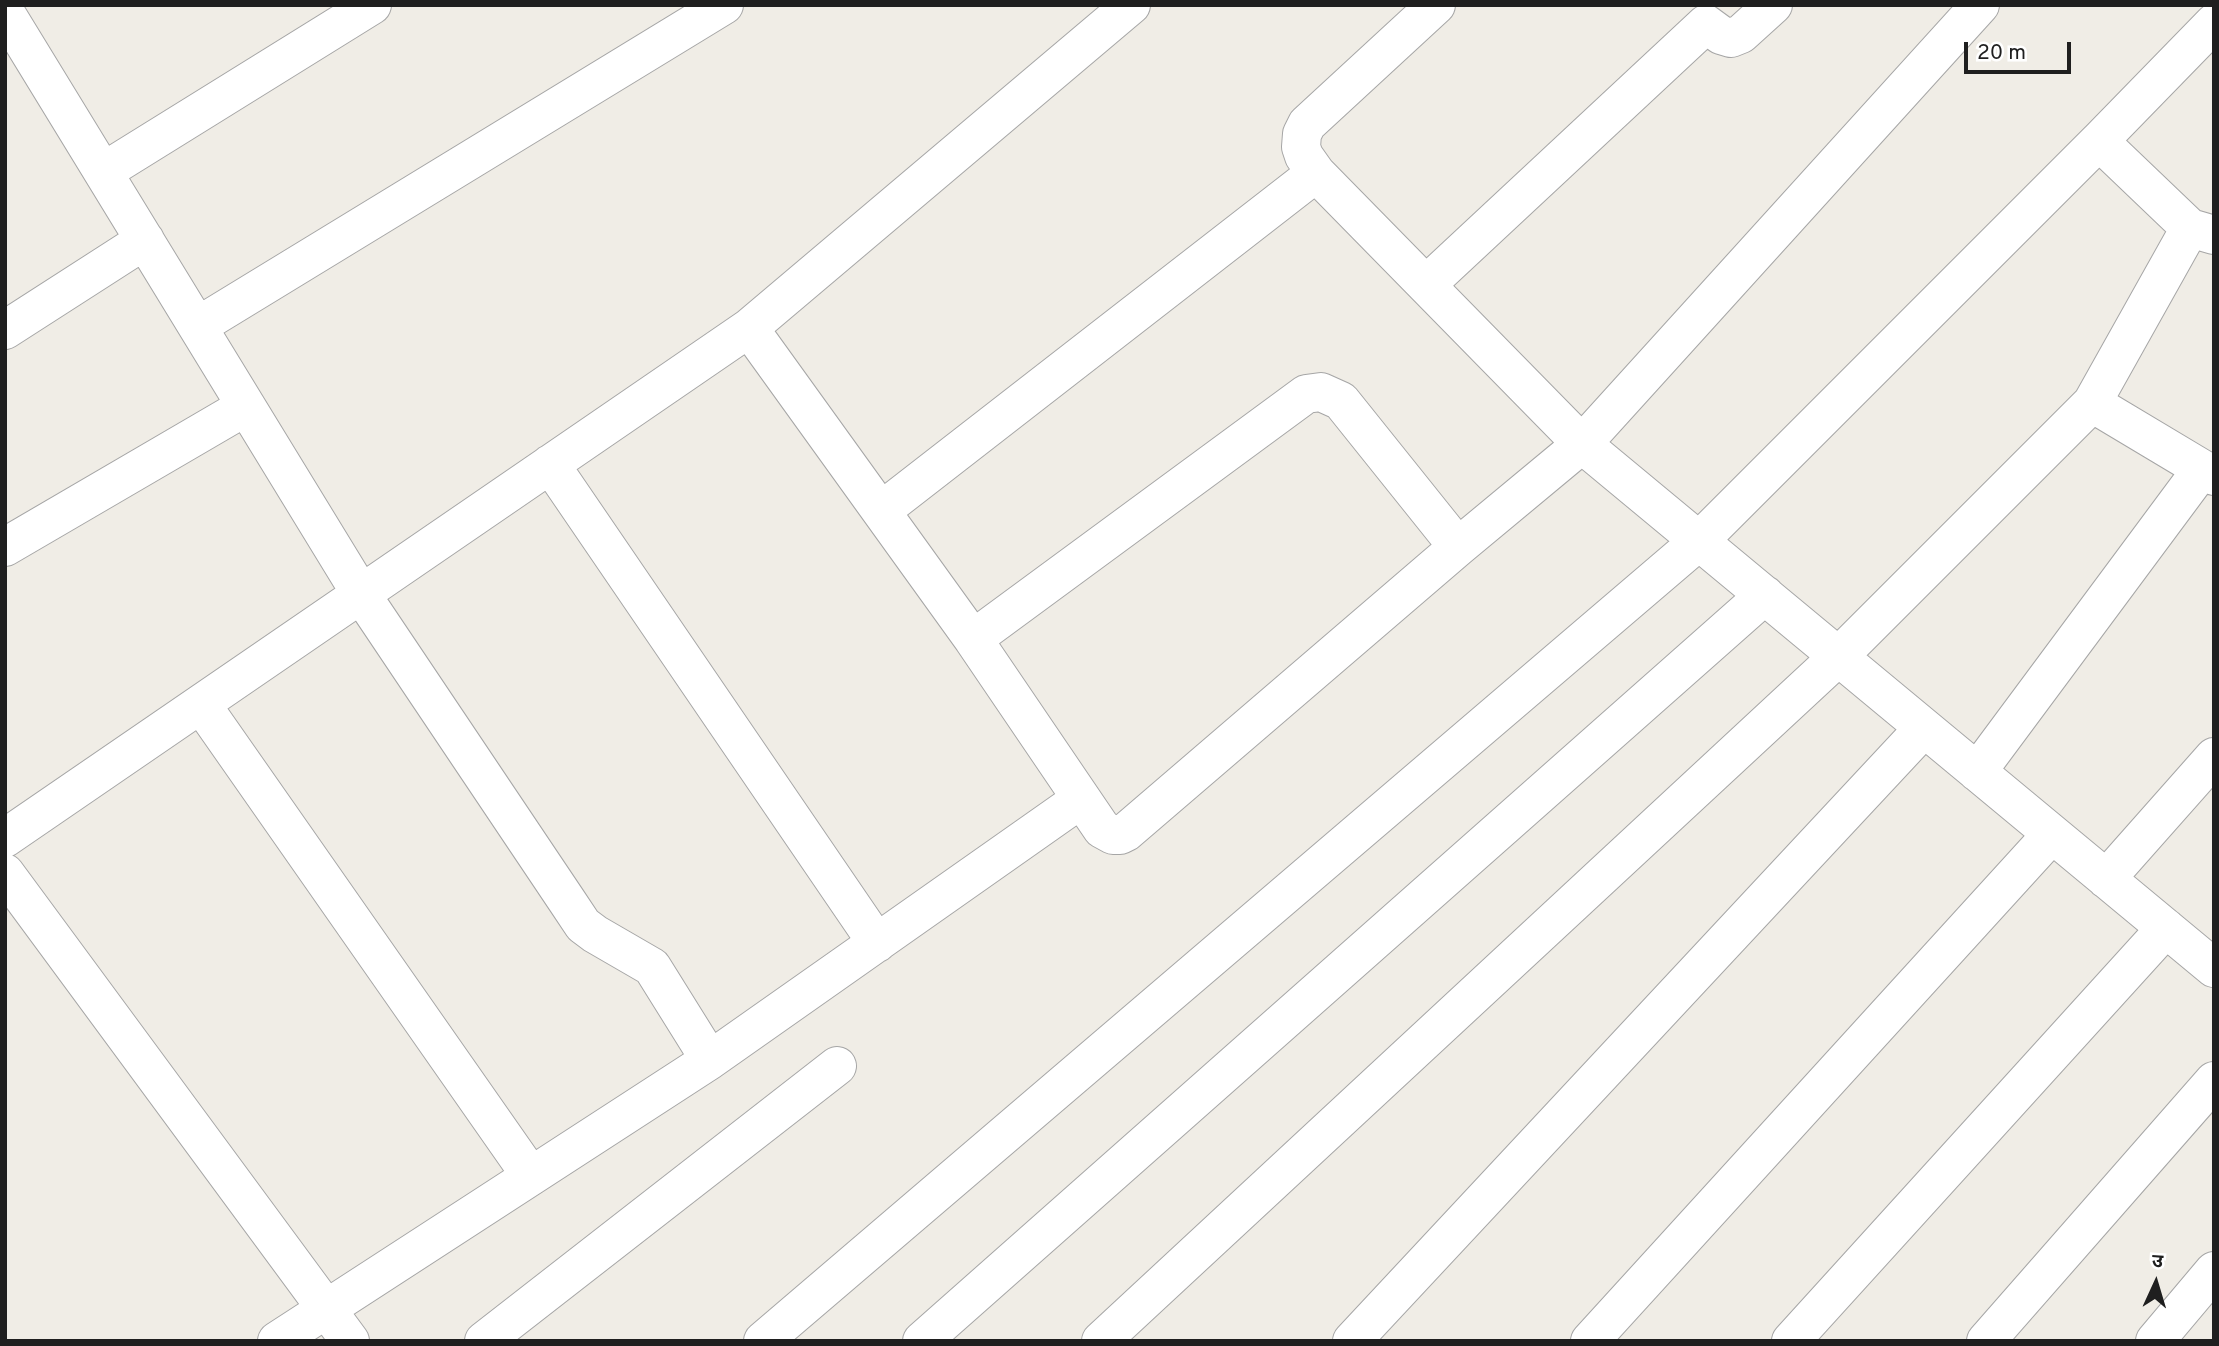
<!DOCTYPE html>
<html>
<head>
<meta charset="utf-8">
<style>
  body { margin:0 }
  #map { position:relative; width:2219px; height:1346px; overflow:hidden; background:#f0ede6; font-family:Overpass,"Noto Sans Devanagari",sans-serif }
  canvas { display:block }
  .frame { position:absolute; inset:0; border:7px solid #1f1f1f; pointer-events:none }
  .north { position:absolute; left:2121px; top:1248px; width:70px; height:70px; -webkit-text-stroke:5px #fff; paint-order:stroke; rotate:4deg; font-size:19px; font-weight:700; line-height:28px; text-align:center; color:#1f1f1f }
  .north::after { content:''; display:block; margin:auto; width:24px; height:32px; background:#1f1f1f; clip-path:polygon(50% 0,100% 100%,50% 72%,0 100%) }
  .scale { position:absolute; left:1964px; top:42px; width:107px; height:32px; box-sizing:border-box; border:4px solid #1f1f1f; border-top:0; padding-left:9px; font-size:21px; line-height:24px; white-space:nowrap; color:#1f1f1f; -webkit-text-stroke:5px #fff; paint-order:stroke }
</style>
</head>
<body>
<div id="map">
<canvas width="2219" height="1346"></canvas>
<div class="frame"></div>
<div class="north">उ</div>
<div class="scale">20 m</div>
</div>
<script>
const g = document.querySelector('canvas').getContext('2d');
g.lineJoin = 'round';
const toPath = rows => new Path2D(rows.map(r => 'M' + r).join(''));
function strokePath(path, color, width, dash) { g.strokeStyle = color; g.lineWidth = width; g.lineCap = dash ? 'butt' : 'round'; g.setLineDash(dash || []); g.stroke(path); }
const minor = toPath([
  [5,12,361,594,567,901,583,925,595,934,652,967,710,1060,277,1341],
  [2099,141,2214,23],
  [103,172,372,5],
  [1316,173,1304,156,1301,147,1302,134,1307,124,1436,5],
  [1426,285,1706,24,1721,35,1731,38,1741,34,1773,5],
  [198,326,724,5],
  [749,328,973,639,1102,829,1113,835,1120,835,1126,832,1458,547,1582,444,1980,5],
  [5,330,145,240],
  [2092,403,2214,476],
  [550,464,877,943],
  [881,511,1316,173,1582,444,2214,968],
  [5,547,245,407],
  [973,639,1306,394,1321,392,1341,401,1458,547],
  [201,704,531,1176],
  [1977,772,2202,469],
  [5,838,749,328,1131,5],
  [5,873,350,1341],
  [2106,879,2214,757],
  [710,1060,1081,799],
  [484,1341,837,1066],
  [763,1341,1699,541,2099,141,2190,228,2214,235],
  [922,1341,1765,595],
  [1101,1341,1838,657,2092,403,2190,228],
  [1352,1341,1924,728],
  [1590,1341,2052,834],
  [1791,1341,2166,928],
  [1986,1341,2214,1081],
  [2155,1341,2214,1271]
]);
strokePath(minor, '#a6a6a6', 40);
strokePath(minor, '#fff', 38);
</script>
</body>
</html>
